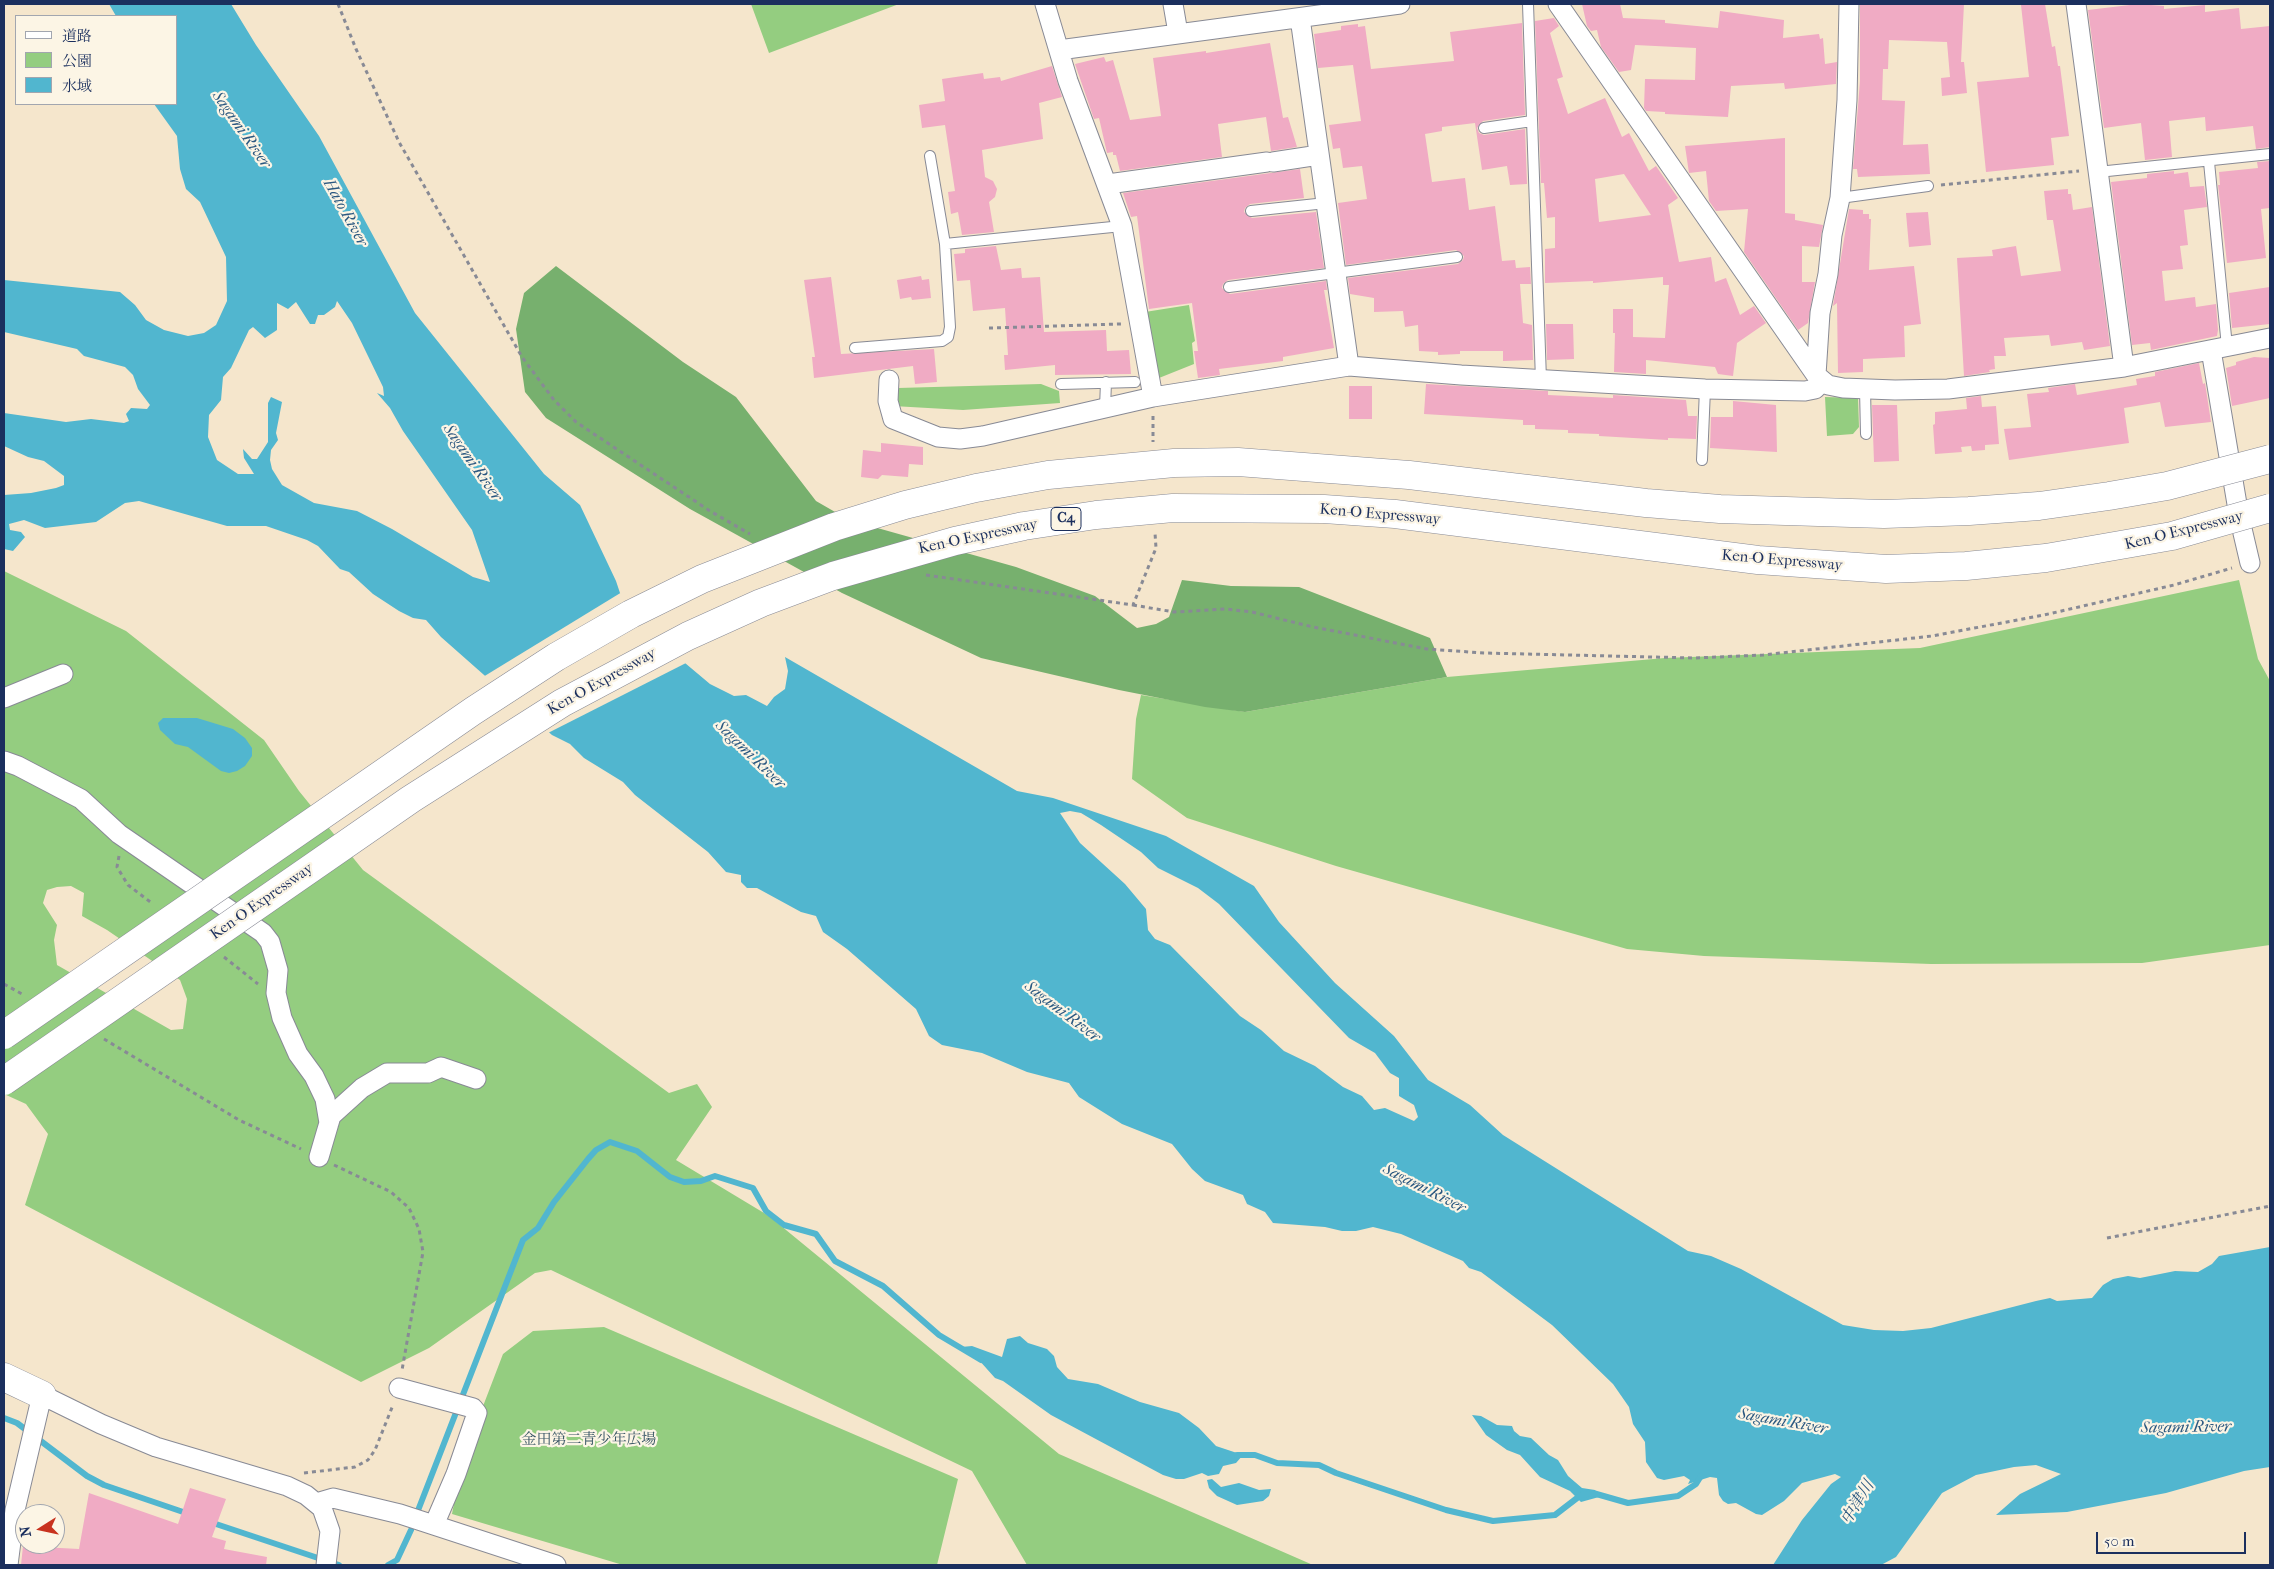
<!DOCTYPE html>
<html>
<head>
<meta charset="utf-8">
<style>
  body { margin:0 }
  #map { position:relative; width:2274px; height:1569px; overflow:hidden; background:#f5e6cc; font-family:"IM FELL French Canon","Noto Serif JP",serif }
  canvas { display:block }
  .frame { position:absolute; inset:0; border:5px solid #1b2f5e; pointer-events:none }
  .legend { position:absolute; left:15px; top:15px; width:162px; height:90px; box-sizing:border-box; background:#fcf5e5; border:1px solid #a2a6af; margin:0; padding:6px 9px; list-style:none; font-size:15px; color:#1b2f5e }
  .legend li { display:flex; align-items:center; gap:10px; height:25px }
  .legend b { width:25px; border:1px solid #a2a6af }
  .north { position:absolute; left:15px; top:1504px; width:50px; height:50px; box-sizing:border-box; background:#fcf5e5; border:1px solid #a2a6af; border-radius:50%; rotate:260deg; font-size:14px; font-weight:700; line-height:20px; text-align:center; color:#1b2f5e }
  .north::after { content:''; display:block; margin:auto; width:18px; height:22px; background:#c8321e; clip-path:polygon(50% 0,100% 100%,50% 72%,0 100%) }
  .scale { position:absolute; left:2096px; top:1532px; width:150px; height:22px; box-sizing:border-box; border:2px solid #1b2f5e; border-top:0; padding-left:6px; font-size:15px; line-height:18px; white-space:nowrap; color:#1b2f5e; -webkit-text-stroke:4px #fcf5e5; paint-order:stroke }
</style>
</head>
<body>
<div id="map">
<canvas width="2274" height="1569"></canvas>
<div class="frame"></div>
<ul class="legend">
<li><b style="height:6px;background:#fff"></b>道路</li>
<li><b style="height:14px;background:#94cd80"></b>公園</li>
<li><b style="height:14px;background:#51b6cf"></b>水域</li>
</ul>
<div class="north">N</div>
<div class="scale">50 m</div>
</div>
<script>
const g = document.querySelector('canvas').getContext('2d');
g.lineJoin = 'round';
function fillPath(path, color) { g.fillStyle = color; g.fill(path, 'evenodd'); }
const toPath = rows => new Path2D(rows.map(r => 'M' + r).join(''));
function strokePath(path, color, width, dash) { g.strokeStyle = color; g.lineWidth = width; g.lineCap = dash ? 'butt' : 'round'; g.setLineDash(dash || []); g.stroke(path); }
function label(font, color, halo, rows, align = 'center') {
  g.font = font + ' "IM FELL French Canon","Noto Serif JP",serif'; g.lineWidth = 4.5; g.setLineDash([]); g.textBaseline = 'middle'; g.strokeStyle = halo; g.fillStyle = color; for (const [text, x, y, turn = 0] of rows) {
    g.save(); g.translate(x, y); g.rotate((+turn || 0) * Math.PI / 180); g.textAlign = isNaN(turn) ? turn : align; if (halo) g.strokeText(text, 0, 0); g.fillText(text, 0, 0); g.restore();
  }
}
fillPath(toPath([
  [751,4,899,4,769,53],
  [1189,305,1195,341,1192,343,1194,364,1159,378,1145,312],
  [1041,384,1059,391,1060,403,963,410,893,406,898,388],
  [1825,397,1858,398,1859,427,1853,434,1827,436],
  [4,571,126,631,264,740,299,791,363,870,669,1093,697,1084,712,1107,676,1160,769,1216,1059,1454,1313,1565,1027,1565,972,1471,551,1270,535,1273,429,1348,361,1382,25,1205,48,1134,26,1104,4,1094],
  [71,886,84,893,82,916,107,930,180,980,187,999,183,1029,171,1030,57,965,54,940,57,925,43,903,47,890,57,887],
  [2239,580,2258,659,2270,681,2270,945,2142,963,1931,964,1704,956,1627,949,1336,866,1187,818,1132,779,1136,719,1141,695,1245,712,1447,677,1665,658,1920,648],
  [604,1327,958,1479,937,1565,623,1565,452,1514,462,1461,503,1354,533,1331]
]), '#94cd80');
fillPath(toPath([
  [556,266,683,362,736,397,816,501,849,520,1016,567,1095,596,1137,628,1156,624,1169,617,1182,580,1231,586,1299,587,1430,638,1447,677,1245,712,1205,707,1119,690,981,658,842,593,690,509,546,418,525,392,516,329,524,293]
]), '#77b06e');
fillPath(toPath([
  [109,4,231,4,256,45,319,136,415,313,544,474,580,505,616,581,620,593,685,663,710,684,734,696,746,695,767,706,774,697,785,689,788,671,785,657,1017,791,1053,798,1166,836,1254,886,1279,922,1335,983,1394,1036,1428,1080,1470,1105,1503,1135,1688,1251,1711,1256,1741,1269,1843,1325,1874,1330,1903,1331,1931,1328,2036,1301,2050,1298,2057,1301,2092,1298,2103,1285,2113,1279,2128,1276,2140,1278,2175,1271,2198,1272,2212,1264,2219,1256,2270,1247,2270,1467,2244,1471,2166,1493,2067,1512,1996,1515,2020,1494,2061,1474,2036,1465,2014,1467,1976,1475,1942,1493,1896,1557,1881,1565,1773,1565,1802,1520,1831,1484,1841,1477,1835,1474,1802,1483,1784,1501,1762,1515,1756,1514,1736,1503,1728,1504,1723,1501,1719,1495,1717,1478,1710,1477,1688,1484,1690,1480,1684,1476,1664,1480,1657,1478,1646,1462,1645,1442,1633,1424,1629,1407,1613,1384,1552,1325,1481,1272,1469,1268,1463,1261,1401,1234,1373,1227,1356,1231,1342,1231,1325,1227,1273,1223,1265,1212,1247,1204,1243,1195,1205,1181,1192,1169,1172,1144,1122,1124,1079,1097,1069,1083,1027,1072,982,1053,942,1045,929,1036,916,1009,847,949,823,932,816,916,801,912,757,888,747,888,741,882,741,875,726,872,708,852,635,795,623,782,584,758,570,744,552,735,441,637,426,620,413,618,399,611,373,594,349,572,340,569,318,546,307,540,266,526,227,526,139,501,125,503,96,522,45,528,24,520,9,524,10,530,21,532,25,537,13,551,4,549,4,495,31,493,56,488,64,485,64,476,44,461,28,457,4,446,4,413,66,422,91,419,124,423,129,421,126,414,131,408,147,409,150,405,138,389,133,375,125,367,84,356,77,349,4,332,4,280,120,292,135,305,146,320,164,330,188,336,204,333,216,325,227,301,226,257,200,202,186,189,180,169,177,136,154,104,176,104,176,16,116,16],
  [337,301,352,323,383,387,384,396,377,393,390,408,403,431,472,530,490,582,473,577,392,529,357,511,314,503,282,485,272,469,270,460,271,450,278,440,276,433,282,402,271,397,268,403,268,442,257,459,252,459,243,449,244,458,254,474,238,474,217,460,208,437,209,415,221,400,223,377,231,368,249,330,253,327,265,338,277,330,277,303,288,309,296,302,310,324,315,324,318,315,324,315,335,307],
  [1070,811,1081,813,1101,825,1141,852,1158,868,1198,888,1219,904,1349,1038,1375,1053,1390,1073,1399,1078,1399,1096,1414,1105,1418,1117,1414,1121,1385,1108,1374,1110,1362,1096,1343,1087,1315,1066,1284,1051,1261,1030,1240,1016,1170,945,1155,939,1148,930,1146,909,1125,884,1080,843,1060,813],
  [163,718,197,718,233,729,245,738,252,748,252,756,245,766,237,771,229,773,221,771,188,747,175,744,160,730,158,723],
  [1020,1336,1028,1343,1047,1349,1054,1356,1057,1367,1068,1379,1098,1384,1140,1402,1179,1413,1199,1428,1216,1446,1243,1455,1236,1463,1223,1466,1219,1474,1208,1476,1202,1473,1184,1479,1176,1479,1163,1475,1051,1415,1003,1381,995,1378,978,1359,961,1347,972,1346,1002,1357,1007,1339],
  [1472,1415,1481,1416,1497,1425,1512,1426,1514,1431,1520,1436,1531,1438,1549,1455,1558,1460,1568,1476,1582,1488,1595,1490,1599,1497,1581,1502,1570,1491,1540,1477,1520,1455,1507,1450,1486,1435],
  [1212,1479,1221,1487,1239,1483,1259,1490,1271,1489,1269,1496,1263,1501,1237,1505,1217,1496,1209,1488,1207,1480]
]), '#51b6cf');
fillPath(toPath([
  [622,592,688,662,546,734,483,677]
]), '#f5e6cc');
strokePath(toPath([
  [4,1418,17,1423,87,1476,104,1485,189,1514],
  [1237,1455,1255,1455,1277,1463,1319,1465,1336,1473,1446,1510,1493,1521,1555,1515,1581,1495,1593,1493,1628,1503,1678,1496,1696,1484,1701,1476],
  [417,1513,523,1240,538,1228,554,1202,588,1159,596,1150,610,1142,637,1151,670,1177,684,1182,701,1181,715,1176,753,1188,766,1211,784,1225,816,1234,835,1261,883,1286,939,1335,981,1360],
  [210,1522,339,1565],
  [388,1565,397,1560,411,1530]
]), '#51b6cf', 6);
fillPath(toPath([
  [1582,4,1620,4,1623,18,1665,20,1665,23,1718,28,1720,11,1784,20,1783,38,1819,34,1820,39,1823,38,1825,64,1837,62,1836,84,1785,89,1784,83,1731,86,1728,117,1665,114,1665,112,1646,111,1644,108,1645,79,1695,80,1696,48,1635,45,1631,70,1619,72,1601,47,1597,30,1591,31,1587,26],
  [1860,4,1964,4,1961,62,1964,62,1967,93,1942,96,1941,78,1950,77,1947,42,1889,40,1888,69,1883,69,1882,100,1905,101,1903,145,1928,144,1930,174,1858,177,1857,169,1853,169,1860,81],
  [2045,4,2052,47,2055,46,2058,66,2060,66,2069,136,2051,138,2054,165,1986,172,1977,82,2029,77,2021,5],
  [2138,4,2164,6,2164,9,2205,5,2205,12,2239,8,2241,29,2270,26,2270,147,2256,149,2253,126,2206,131,2205,117,2169,121,2172,157,2145,160,2141,123,2104,128,2088,10],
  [1554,18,1559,26,1550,33,1563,77,1557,79,1568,114,1605,98,1622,137,1629,133,1649,171,1656,166,1678,198,1668,205,1679,262,1711,257,1715,282,1726,278,1740,315,1754,306,1766,323,1737,343,1733,376,1718,374,1715,367,1646,360,1646,374,1614,372,1615,333,1613,333,1613,309,1633,309,1633,337,1665,338,1669,285,1663,285,1663,277,1593,283,1593,281,1545,283,1545,249,1555,248,1555,217,1547,218,1544,183,1541,183,1535,21],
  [1624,174,1651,215,1599,222,1595,179],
  [1522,23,1525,115,1483,121,1477,128,1479,133,1484,135,1525,129,1527,184,1510,185,1507,166,1482,170,1475,123,1442,127,1442,131,1425,134,1432,182,1465,178,1469,210,1495,206,1502,261,1515,260,1516,268,1530,267,1531,284,1520,284,1523,323,1532,325,1533,360,1503,361,1503,351,1460,351,1460,354,1438,355,1438,352,1419,351,1418,325,1405,327,1403,311,1374,312,1374,298,1350,294,1348,278,1458,264,1463,260,1464,256,1456,250,1346,265,1338,203,1367,199,1362,166,1343,168,1340,148,1333,149,1329,125,1361,121,1353,65,1318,68,1314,34,1341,30,1341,26,1358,24,1358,27,1365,26,1371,69,1454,61,1450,32],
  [1270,43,1283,118,1288,117,1297,147,1271,151,1266,117,1218,124,1222,157,1120,171,1116,155,1113,155,1113,152,1107,153,1099,118,1094,119,1075,64,1104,57,1106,62,1113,60,1130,120,1161,116,1153,58,1206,51,1206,53],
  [1052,66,1062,97,1039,103,1043,139,982,150,985,177,993,181,997,189,995,197,989,202,994,232,962,235,958,212,951,214,948,192,955,191,945,125,922,128,919,105,945,101,942,79,983,73,984,79,1000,77,1001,81],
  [1785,138,1785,213,1795,214,1795,220,1823,225,1819,247,1802,246,1802,282,1815,282,1808,323,1798,330,1744,252,1748,209,1716,211,1709,201,1706,171,1689,173,1685,146],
  [2270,161,2270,208,2261,209,2266,258,2227,263,2218,185,2220,185,2219,172,2258,168,2257,162],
  [1300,169,1304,198,1250,204,1245,208,1244,212,1252,218,1316,212,1324,268,1228,280,1223,284,1222,288,1230,294,1326,281,1327,290,1324,290,1334,348,1283,357,1283,361,1219,369,1220,375,1198,378,1194,351,1198,351,1192,303,1149,309,1137,216,1131,217,1123,193],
  [2174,171,2174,174,2188,172,2190,187,2204,186,2207,207,2184,210,2188,245,2180,246,2183,269,2162,271,2165,301,2195,297,2196,307,2216,304,2218,330,2217,336,2151,350,2150,343,2132,345,2111,182,2147,178,2147,174],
  [2068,189,2068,194,2071,194,2073,210,2092,207,2110,346,2084,350,2082,342,2051,346,2049,335,2004,338,2006,356,1994,356,1995,369,1989,370,1990,372,1964,376,1957,258,1993,256,1992,250,2016,246,2021,276,2061,271,2053,220,2047,220,2044,191],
  [1849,209,1863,210,1863,214,1869,214,1869,219,1871,219,1869,270,1914,266,1921,324,1904,326,1905,357,1863,359,1863,372,1838,373,1837,303,1833,306],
  [1928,212,1931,245,1909,247,1906,213],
  [996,246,1001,270,1021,268,1022,278,1040,277,1044,332,1106,330,1107,351,1129,350,1131,374,1055,375,1055,365,1005,370,1004,355,1008,355,1005,308,973,311,970,280,957,281,954,254,965,253,965,249],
  [921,276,922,280,929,279,931,298,912,300,911,297,900,299,897,280],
  [831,277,841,354,934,349,937,382,915,384,913,366,814,378,812,357,815,357,804,280],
  [2270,287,2270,324,2232,328,2229,293],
  [1546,324,1573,324,1574,359,1547,360],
  [2254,357,2270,358,2270,398,2232,406,2226,368,2236,365,2236,362],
  [2199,363,2203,384,2205,383,2211,422,2165,427,2160,402,2124,408,2129,443,2009,460,2004,429,2031,427,2027,394,2049,392,2048,388,2075,384,2077,395,2137,385,2136,379,2155,376,2155,372],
  [1426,384,1548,391,1548,395,1613,398,1613,395,1686,400,1688,416,1697,416,1696,439,1668,438,1668,440,1599,436,1599,434,1568,433,1568,430,1535,429,1535,425,1523,425,1523,420,1424,414],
  [1349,386,1372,386,1372,419,1349,419],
  [1981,396,1982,407,1996,406,1999,444,1985,445,1985,450,1972,451,1971,446,1961,447,1962,452,1935,454,1933,425,1935,424,1935,412,1967,409,1966,398],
  [1733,401,1776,405,1777,452,1710,448,1711,417,1733,417],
  [1872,405,1897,405,1899,461,1874,462],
  [881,443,923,447,923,465,909,464,908,477,882,475,878,479,861,477,863,450,881,452],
  [190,1488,226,1499,212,1537,226,1541,224,1549,267,1557,266,1565,21,1565,23,1546,79,1549,89,1493,178,1524]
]), '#f0abc4');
const lane = toPath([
  [1528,4,1541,380],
  [1484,128,1532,121],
  [930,156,945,244],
  [2209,162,2227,347],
  [2098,172,2270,154],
  [1840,198,1928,186],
  [1251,211,1326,203],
  [1229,287,1457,257],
  [855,348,942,341,948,337,950,327,945,244,1122,226],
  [1061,384,1135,382],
  [1865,389,1866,434],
  [1105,408,1106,382],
  [1702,460,1705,389]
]);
const street = toPath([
  [1045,4,1068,81,1122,226,1153,397],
  [1173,4,1178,33],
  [1558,4,1816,375,1828,385,1843,388,1895,390,1948,389,2124,367,2270,338],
  [2076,4,2124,367],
  [1300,18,1349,366],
  [1059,50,1400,4],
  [1273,162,1319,155],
  [1108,184,1267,162],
  [2211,350,2239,516,2250,563],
  [1816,375,1820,313,1828,274,1832,235,1840,198,1847,100,1849,4],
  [889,380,888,401,893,419,938,437,960,439,983,436,1153,397,1349,366,1461,375,1705,389,1805,391,1815,389,1823,381],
  [4,698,63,674],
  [4,761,18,766,81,799,119,834,263,933,270,942,278,970,276,993,282,1018,298,1054,314,1076,325,1099,329,1123],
  [319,1157,331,1116,362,1088,387,1073,428,1073,441,1067,476,1079],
  [399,1388,473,1408,477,1413,456,1474,434,1525],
  [316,1503,333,1498,400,1514,556,1565],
  [8,1565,15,1510,42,1395,101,1424,156,1447,287,1486,306,1495,322,1508,330,1531,326,1565]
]);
const secondary = toPath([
  [4,1377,42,1395]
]);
strokePath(lane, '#888a95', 12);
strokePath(street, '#888a95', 21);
strokePath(secondary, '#888a95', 29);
strokePath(toPath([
  [338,4,356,49,399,142,522,357,554,400,576,422,710,511,750,534],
  [1941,185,2079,171],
  [989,328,1121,324],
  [1153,416,1153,442],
  [926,575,1133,605,1156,548,1155,533],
  [1133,605,1174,612,1226,609,1252,612,1313,627,1427,649,1484,653,1695,658,1763,655,1932,636,2044,615,2174,585,2232,568],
  [119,856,117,867,128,885,153,904],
  [224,957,258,984],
  [4,984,22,994],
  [104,1039,239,1120,301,1149],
  [334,1165,391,1192,409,1208,419,1229,423,1252,402,1370],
  [2107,1238,2270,1206],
  [304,1473,355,1467,368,1460,375,1450,393,1405]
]), '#888a95', 3, [4, 4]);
strokePath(lane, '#fff', 10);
strokePath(street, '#fff', 19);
strokePath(secondary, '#fff', 28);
const highwayBridge = toPath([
  [4,1035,473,711,556,657,631,614,702,579,834,527,905,505,976,488,1048,475,1174,463,1238,462,1409,475,1646,503,1720,509,1884,514,1969,511,2039,506,2109,496,2167,486,2270,459],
  [4,1081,411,799,562,703,688,636,761,603,833,576,955,541,1024,526,1096,515,1173,508,1324,509,1395,514,1758,560,1886,569,1966,566,2046,558,2172,536,2270,508]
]);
strokePath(highwayBridge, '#888a95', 29, []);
strokePath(highwayBridge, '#fff', 28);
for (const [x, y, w] of [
  [1066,519,30]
]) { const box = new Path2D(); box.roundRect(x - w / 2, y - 11.5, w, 23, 4); g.fillStyle = '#fcf5e5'; g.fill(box); strokePath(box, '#1b2f5e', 1); }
label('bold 14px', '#1b2f5e', null, [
  ["C4",1066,519]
]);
label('15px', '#1b2f5e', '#fcf5e5', [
  ["Ken-O Expressway",1380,515,5],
  ["Ken-O Expressway",2184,531,-14],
  ["Ken-O Expressway",978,537,-12],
  ["Ken-O Expressway",1782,561,5],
  ["Ken-O Expressway",602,682,-29],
  ["Ken-O Expressway",262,902,-35]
]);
label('15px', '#395666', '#fcf5e5', [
  ["金田第二青少年広場",589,1440]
]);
label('italic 16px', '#2b5880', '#fcf5e5', [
  ["Sagami River",241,130,55],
  ["Hato River",345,213,61],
  ["Sagami River",472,463,55],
  ["Sagami River",750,755,44],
  ["Sagami River",1062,1012,37],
  ["Sagami River",1424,1189,27],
  ["Sagami River",1783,1422,10],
  ["Sagami River",2186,1428,-1],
  ["中津川",1858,1503,-58]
]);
</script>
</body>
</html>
